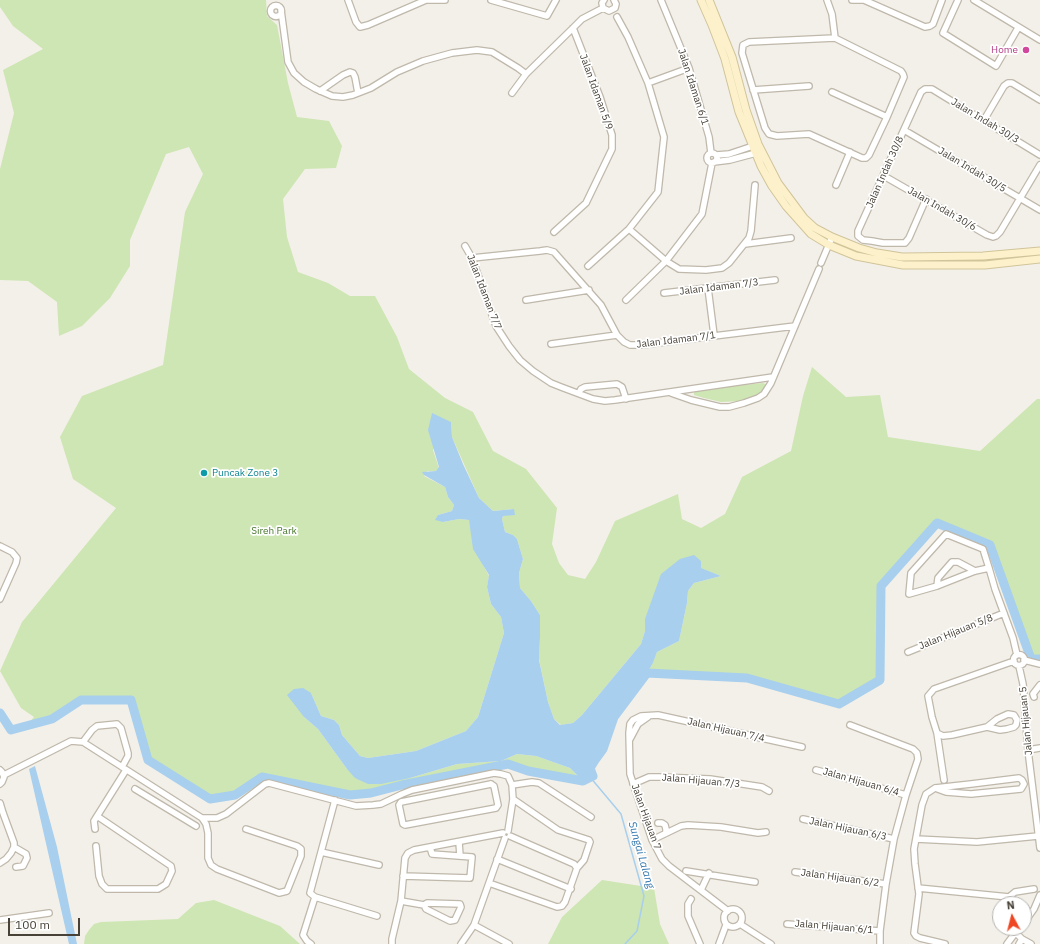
<!DOCTYPE html>
<html>
<head>
<meta charset="utf-8">
<style>
  body { margin:0 }
  #map { position:relative; width:1040px; height:944px; overflow:hidden; background:#f3f0e9; font-family:"IBM Plex Sans",sans-serif }
  canvas { display:block }
  .north { position:absolute; left:992px; top:896px; width:40px; height:40px; box-sizing:border-box; background:#fff; border:1px solid #b5b3af; border-radius:50%; rotate:353deg; font-size:11px; font-weight:700; line-height:16px; text-align:center; color:#474137 }
  .north::after { content:''; display:block; margin:auto; width:14px; height:18px; background:#ef4724; clip-path:polygon(50% 0,100% 100%,50% 72%,0 100%) }
  .scale { position:absolute; left:8px; top:918px; width:72px; height:18px; box-sizing:border-box; border:2px solid #474137; border-top:0; padding-left:5px; font-size:12px; line-height:14px; white-space:nowrap; color:#474137; -webkit-text-stroke:3px #fff; paint-order:stroke }
</style>
</head>
<body>
<div id="map">
<canvas width="1040" height="944"></canvas>
<div class="north">N</div>
<div class="scale">100 m</div>
</div>
<script>
const g = document.querySelector('canvas').getContext('2d');
g.lineJoin = 'round';
function fillPath(path, color) { g.fillStyle = color; g.fill(path, 'evenodd'); }
const toPath = rows => new Path2D(rows.map(r => 'M' + r).join(''));
function strokePath(path, color, width, dash) { g.strokeStyle = color; g.lineWidth = width; g.lineCap = dash ? 'butt' : 'round'; g.setLineDash(dash || []); g.stroke(path); }
function label(font, color, halo, rows, align = 'center') {
  g.font = font + ' "IBM Plex Sans",sans-serif'; g.lineWidth = 3.5; g.setLineDash([]); g.textBaseline = 'middle'; g.strokeStyle = halo; g.fillStyle = color; for (const [text, x, y, turn = 0] of rows) {
    g.save(); g.translate(x, y); g.rotate((+turn || 0) * Math.PI / 180); g.textAlign = isNaN(turn) ? turn : align; if (halo) g.strokeText(text, 0, 0); g.fillText(text, 0, 0); g.restore();
  }
}
fillPath(toPath([
  [0,0,266,0,267,16,277,25,288,83,297,117,329,121,342,146,336,168,305,169,283,199,287,237,298,272,328,283,350,296,375,296,397,337,409,369,445,398,473,412,493,451,526,469,557,508,552,544,559,563,568,575,585,579,596,562,615,521,678,494,682,519,701,528,725,514,742,477,791,451,803,396,812,367,846,397,880,395,888,437,980,451,1037,399,1040,399,1040,659,1031,659,990,545,937,523,881,586,880,680,839,704,747,678,647,673,653,663,657,652,679,641,687,603,688,591,694,583,721,576,700,568,645,619,645,631,641,644,582,715,573,723,561,725,554,719,548,702,539,659,540,637,540,615,531,601,520,588,519,573,523,559,517,539,513,535,505,532,502,519,503,516,514,509,493,511,479,498,452,437,451,422,433,450,439,468,436,471,427,471,424,476,445,487,448,497,454,505,452,511,438,515,443,522,459,519,469,520,482,563,489,576,487,587,491,604,501,617,504,633,478,717,466,731,416,751,368,758,360,756,342,735,339,725,334,720,321,716,311,693,304,717,318,729,347,769,410,778,457,764,501,761,517,754,536,756,570,768,583,781,528,771,508,764,402,785,371,793,350,795,263,777,235,795,210,799,148,760,131,700,81,700,52,719,25,727,34,717,21,708,0,671,22,622,116,508,73,479,60,437,82,396,163,365,185,212,203,174,189,147,166,154,130,240,130,266,110,298,82,326,59,336,57,302,28,281,0,280,0,169,14,113,3,70,43,49,13,26,0,7],
  [763,383,765,384,766,387,762,393,742,401,721,402,704,398,694,395,694,393,696,390],
  [602,880,654,888,660,924,669,944,548,944,562,917],
  [214,900,280,926,300,944,84,944,85,936,89,930,94,924,101,922,178,919,196,903]
]), '#cee6b3');
fillPath(toPath([
  [432,413,451,422,452,437,463,464,479,498,493,511,514,509,515,515,503,516,502,519,505,532,513,535,517,539,523,559,519,573,520,588,531,601,540,615,540,637,539,660,548,702,554,719,560,725,573,723,582,715,641,644,645,631,645,619,661,574,680,559,694,555,701,561,701,568,721,576,694,583,688,591,687,603,679,641,657,652,653,663,647,673,614,717,603,749,595,760,591,768,593,776,583,781,570,768,536,756,517,754,501,761,457,764,410,778,381,784,368,784,355,778,347,769,318,729,304,717,287,695,294,689,303,688,311,693,321,716,334,720,339,725,342,735,360,756,368,758,416,751,466,731,478,717,504,633,501,617,491,604,487,587,489,575,473,549,469,520,459,519,443,522,435,520,438,515,452,511,454,505,448,497,445,487,424,475,422,472,436,471,439,467,428,430],
  [35,766,57,847,77,944,69,944,29,769]
]), '#a8cfed');
strokePath(toPath([
  [590,777,621,814,644,896,637,931,625,944]
]), '#a8cfed', 1.5);
strokePath(toPath([
  [0,713,11,730,52,719,81,700,131,700,148,760,210,799,235,795,262,777,350,795,371,793,402,785,508,764,528,771,583,781,593,776,590,768,595,760,603,749,614,717,647,673,747,678,839,704,880,680,881,586,937,523,990,545,1031,659,1040,659]
]), '#a8cfed', 9);
const street = toPath([
  [348,0,356,22,360,27,368,25,426,0,445,0],
  [491,0,547,16,556,0],
  [604,0,602,3,603,8,609,11,615,8,616,4,614,0],
  [661,0,689,68,709,137,711,153],
  [827,0,832,14,835,38],
  [852,0,863,0],
  [864,0,925,27,930,26,933,24,942,0],
  [958,0,943,33,996,66,1018,28],
  [974,0,1040,40],
  '270.5 11a5.5 5.5 0 1 1 11 0a5.5 5.5 0 1 1-11 0Z',
  [281,10,288,62,294,73,304,82,316,89,332,96,343,97,353,95,371,88,397,72,423,61,452,53,477,50,492,52,518,68,526,74],
  [835,38,901,71,903,74,904,77,887,117,869,155,866,158,862,158,809,134,777,136,769,134,765,128,742,53,743,45,749,42,835,38],
  [648,83,689,68],
  [753,90,809,86],
  [320,91,343,75,350,72,353,73,355,77,358,93],
  [832,92,887,117],
  [512,93,526,74,573,28,582,19,603,8],
  [984,120,1004,86,1008,83,1012,83,1040,100],
  [904,130,1040,210],
  '707 158a5 5 0 1 1 10 0a5 5 0 1 1-10 0Z',
  [716,155,729,154,756,145],
  [714,162,730,160,760,152],
  [884,176,987,235,993,237,996,236,1000,232,1040,165],
  [836,185,850,152],
  [926,199,909,238,905,243,883,243,872,241,863,240,858,236,858,231,921,92,925,89,932,89,1040,155],
  [629,229,666,261,679,269,706,270,722,268,729,263,749,238,751,231,755,185],
  [554,232,586,203,612,149,612,135,600,97,573,28],
  [745,244,791,238],
  [465,246,472,258,496,326,509,346,520,360,533,371,551,383,561,387,593,399,605,401,615,400,773,377],
  [472,258,540,251,547,250,554,252,601,305,617,335,624,342,630,345,641,345,795,326],
  [821,263,832,237],
  [588,266,629,229,658,192,664,137,648,83,628,37,617,17],
  [708,288,714,335],
  [664,293,775,280],
  [526,300,589,290],
  [626,300,666,261,702,214,712,163],
  [551,344,617,335],
  [579,393,581,389,585,387,617,384,622,387,626,399],
  [671,393,691,400,720,407,729,407,744,403,758,398,764,394,771,383,819,269],
  [0,546,12,552,17,558,16,563,0,599],
  [989,568,983,549,946,534,911,573,909,594,937,586,975,571,989,568,995,589,1013,638,1017,655],
  [937,586,938,578,952,562,958,562,975,571],
  [908,652,1004,613],
  '1013.5 660a5.5 5.5 0 1 1 11 0a5.5 5.5 0 1 1-11 0Z',
  [1024,660,1040,664],
  [1019,666,1023,684,1028,750,1040,848],
  [1034,697,1033,694,1040,685],
  [850,725,913,749,917,753,918,759,906,795,894,839,886,884,880,931,880,944],
  [987,727,1000,730,1007,729,1014,727,1016,725,1017,720,1014,715,1008,714,997,719,987,727,952,735,943,736,937,733,932,717,928,696,934,689,1014,661],
  [937,733,944,780],
  [630,739,638,724,648,717],
  [83,742,92,730,97,726,117,724,121,728,128,753,128,756,122,767],
  [1028,750,1040,748],
  [0,770,2,772,4,777,2,782,0,784],
  [816,770,906,795],
  [4,775,71,741,83,742,202,818,206,824,208,833,208,858,211,865,217,869,279,893,287,891,301,856,301,849,297,846,246,829],
  [491,784,494,786,498,805,496,808,405,825,403,824,399,805,401,802,491,784],
  [633,784,649,777,660,777,710,779,762,787,769,791],
  [512,785,532,782,539,783,591,817],
  [935,788,946,792,971,794,1021,789,1024,784,1022,780,1019,778,971,784,935,788,926,794,922,805,914,849,915,864,919,894,914,933,916,936,920,938,945,944],
  [135,789,196,826],
  [513,799,558,830,589,840,590,842,584,860,577,868],
  [335,800,310,893,315,897,377,916],
  [0,803,3,813,14,843,14,847,11,853,6,859,0,863],
  [202,818,217,818,226,814,265,784,269,783,356,806,373,805,381,804,402,794,412,790,494,773,501,774,508,776,512,785,513,799,508,831],
  [803,819,894,839],
  [658,823,662,823,665,825,666,829,666,833],
  [95,829,94,821,126,770],
  [916,839,977,842,1038,836],
  [652,840,681,826,688,825,721,827,758,833,766,832],
  [459,842,460,856],
  [96,846,99,876,102,884,107,889,158,889,166,884,172,871,171,866,97,816],
  [14,847,26,854,27,858,23,866,16,867],
  [321,852,379,865],
  [497,859,571,889],
  [686,871,755,882],
  [795,872,886,884],
  [403,876,470,878,472,857,432,854,430,847],
  [489,883,557,907,562,906,565,902,577,868,574,864,510,836],
  [918,888,1009,897,1015,892,1034,889],
  [701,890,709,873],
  [691,899,688,904,688,916,700,944],
  [401,901,424,905,426,909,450,921,455,920,461,907,460,904,427,903,424,905],
  '724 918a9 9 0 1 1 18 0a9 9 0 1 1-18 0Z',
  [728,911,669,866,662,859,652,840,630,774,629,733,630,724,633,720,641,716,658,715,802,747],
  [0,920,49,913],
  [1024,923,1034,909,1040,895],
  [740,924,771,944],
  [787,924,880,931],
  [474,925,509,944],
  [1015,932,1022,939,1031,944],
  [311,944,307,941,303,935,315,897],
  [392,944,392,939,401,901,405,858,408,853,414,850,503,833],
  [461,944,474,925,505,838],
  [719,944,726,925],
  [1007,944,1019,928],
  [1019,944,1022,939]
]);
const secondary = toPath([
  [701,0,712,25,725,59,739,112,761,166,772,186,786,206,811,234,829,245,856,256,903,265,985,265,1040,259],
  [709,0,732,57,746,110,758,144,778,183,804,218,815,228,832,237,859,248,877,253,902,257,983,256,1040,251]
]);
strokePath(street, '#bfb8ab', 8);
strokePath(secondary, '#d1c49a', 9);
strokePath(street, '#fff', 5.5);
strokePath(secondary, '#fcf1ca', 7);
for (const [x, y, r, color] of [
  [1026,50,4,"#d1479c"],
  [204,473,4,"#0f9aa8"]
]) { const dot = new Path2D(); dot.arc(x, y, r, 0, 2 * Math.PI); g.fillStyle = color; g.fill(dot); strokePath(dot, '#fff', 1.5); }
label('10px', '#b23c85', '#fff', [
  ["Home",1018,50]
], 'right');
label('10px', '#474137', '#fff', [
  ["Jalan Idaman 6/1",693,87,72],
  ["Jalan Idaman 5/9",596,92,70],
  ["Jalan Indah 30/3",985,121,31],
  ["Jalan Indah 30/5",972,170,31],
  ["Jalan Indah 30/8",885,172,-66],
  ["Jalan Indah 30/6",942,209,30],
  ["Jalan Idaman 7/3",719,287,-7],
  ["Jalan Idaman 7/7",484,292,69],
  ["Jalan Idaman 7/1",676,340,-7],
  ["Jalan Hijauan 5/8",956,632,-22],
  ["Jalan Hijauan 5",1026,721,-95],
  ["Jalan Hijauan 7/4",726,730,13],
  ["Jalan Hijauan 7/3",701,781,5],
  ["Jalan Hijauan 6/4",861,782,16],
  ["Jalan Hijauan 7",646,817,70],
  ["Jalan Hijauan 6/3",848,829,12],
  ["Jalan Hijauan 6/2",840,878,8],
  ["Jalan Hijauan 6/1",834,927,5]
]);
label('10px', '#0d838f', '#fff', [
  ["Puncak Zone 3",212,473]
], 'left');
label('10px', '#47762d', '#fff', [
  ["Sireh Park",274,531]
]);
label('italic 11px', '#3578ae', '#fff', [
  ["Sungai Lalang",641,855,74]
]);
</script>
</body>
</html>
